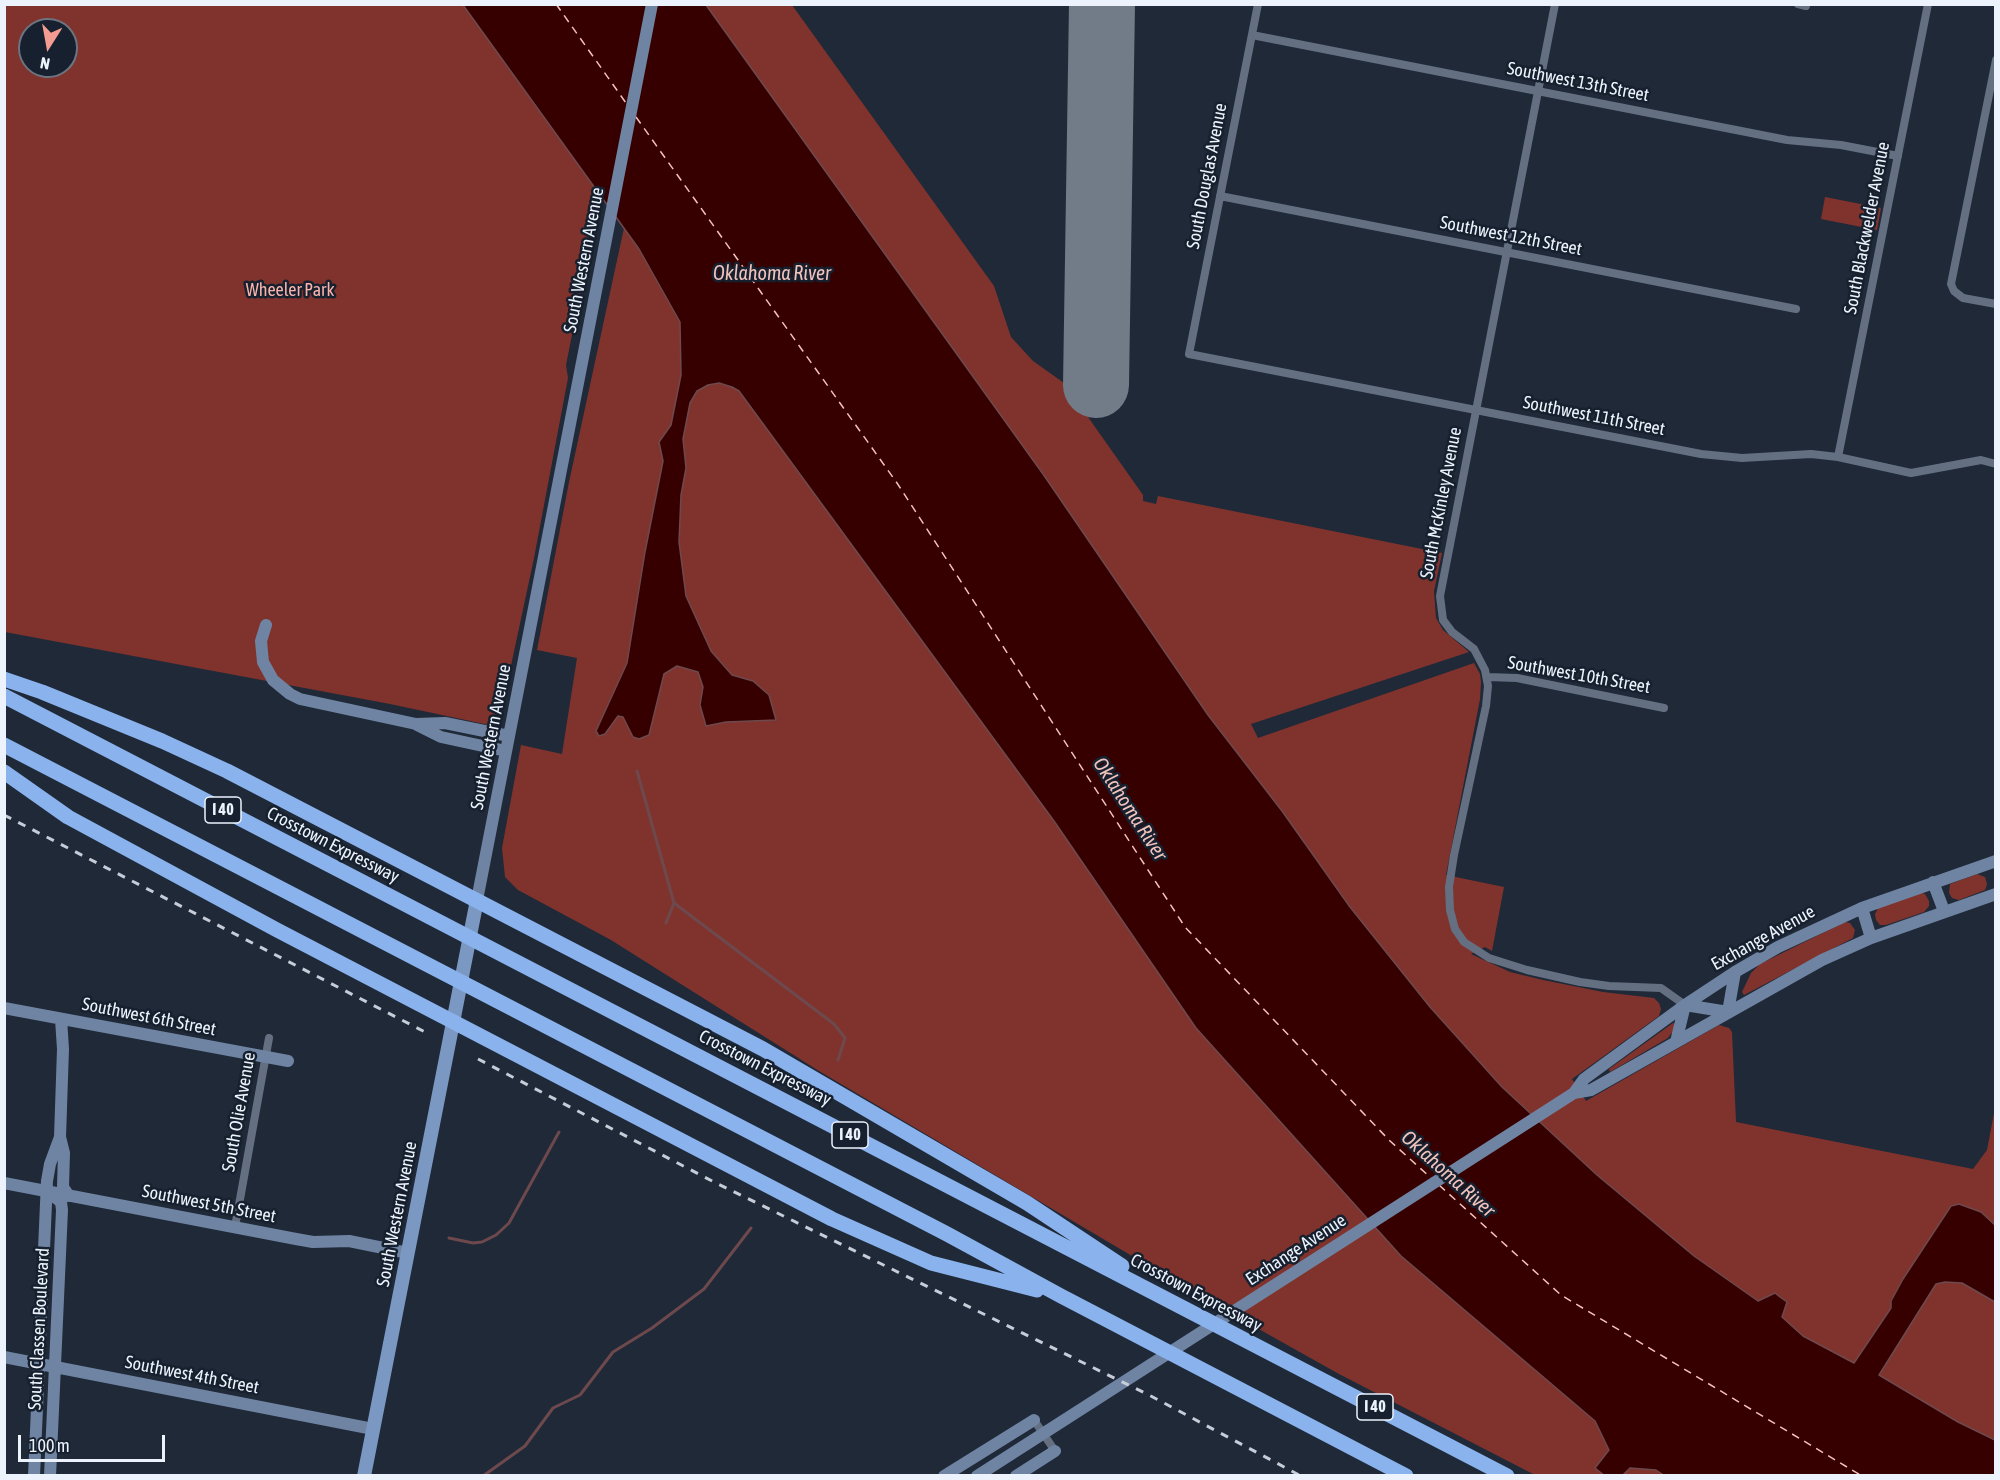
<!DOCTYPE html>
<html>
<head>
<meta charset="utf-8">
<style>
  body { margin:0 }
  #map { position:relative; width:2000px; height:1480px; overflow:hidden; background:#1f2938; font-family:"Asap Condensed",sans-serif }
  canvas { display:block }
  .frame { position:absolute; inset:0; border:6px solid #ecf3fd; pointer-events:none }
  .north { position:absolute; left:18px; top:18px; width:60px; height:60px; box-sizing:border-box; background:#16202e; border:2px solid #6c7481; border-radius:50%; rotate:191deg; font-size:16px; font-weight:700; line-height:24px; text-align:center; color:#ecf3fd }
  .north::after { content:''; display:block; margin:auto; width:21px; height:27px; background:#f59c92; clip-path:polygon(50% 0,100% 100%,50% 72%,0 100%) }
  .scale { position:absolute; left:18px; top:1435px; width:147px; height:27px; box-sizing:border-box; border:3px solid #ecf3fd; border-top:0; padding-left:8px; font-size:18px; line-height:21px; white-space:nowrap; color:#ecf3fd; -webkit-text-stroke:4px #16202e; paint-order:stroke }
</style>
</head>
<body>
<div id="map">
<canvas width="2000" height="1480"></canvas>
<div class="frame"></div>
<div class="north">N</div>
<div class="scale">100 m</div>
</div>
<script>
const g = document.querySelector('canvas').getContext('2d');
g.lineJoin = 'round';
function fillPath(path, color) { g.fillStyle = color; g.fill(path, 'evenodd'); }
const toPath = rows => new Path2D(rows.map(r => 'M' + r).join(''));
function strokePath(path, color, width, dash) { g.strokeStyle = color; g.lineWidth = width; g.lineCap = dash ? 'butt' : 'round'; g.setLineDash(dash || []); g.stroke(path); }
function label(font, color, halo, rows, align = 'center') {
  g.font = font + ' "Asap Condensed",sans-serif'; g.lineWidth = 5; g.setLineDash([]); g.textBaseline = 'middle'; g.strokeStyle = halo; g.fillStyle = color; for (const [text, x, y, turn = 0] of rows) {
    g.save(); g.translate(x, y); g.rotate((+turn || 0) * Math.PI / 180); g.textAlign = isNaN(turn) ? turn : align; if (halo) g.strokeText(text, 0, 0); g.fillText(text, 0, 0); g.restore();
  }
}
fillPath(toPath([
  [4,5,792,5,994,286,1011,337,1033,361,1064,383,1143,495,1143,501,1156,504,1158,496,1442,553,1434,591,1436,618,1443,630,1469,652,1251,724,1258,738,1474,663,1480,674,1481,682,1480,699,1446,875,1504,887,1492,951,1485,947,1471,954,1510,972,1543,980,1603,992,1654,998,1659,1003,1661,1009,1659,1016,1572,1079,1586,1101,1719,1025,1729,1028,1732,1032,1736,1122,1973,1169,1987,1150,1995,1108,1995,1475,1535,1475,1339,1374,1198,1295,819,1071,611,940,518,890,505,877,502,848,521,745,562,754,577,658,537,650,569,482,624,228,600,194,566,365,568,378,534,558,509,675,500,710,494,726,390,704,5,632],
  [30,30,66,30,66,66,30,66],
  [1825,197,1881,208,1877,230,1821,219],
  [1977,874,1985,877,1987,884,1985,890,1959,900,1952,898,1949,893,1950,884],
  [1922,893,1925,894,1929,901,1929,906,1924,912,1886,925,1880,925,1876,920,1875,914,1878,908],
  [1845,922,1850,923,1855,930,1853,938,1744,995,1742,992,1751,973,1760,964],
  [1673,1023,1676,1024,1676,1027,1668,1038,1610,1072,1609,1069]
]), '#80332d');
const water = toPath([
  [463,5,706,5,1043,474,1208,715,1282,811,1350,907,1430,1007,1502,1087,1597,1175,1694,1256,1758,1301,1775,1293,1780,1297,1787,1302,1782,1317,1803,1336,1854,1363,1891,1308,1891,1301,1903,1279,1951,1206,1959,1204,1981,1212,1995,1225,1995,1302,1962,1283,1945,1282,1936,1284,1879,1375,1958,1422,1995,1440,1995,1475,1665,1476,1656,1470,1630,1468,1623,1475,1605,1476,1595,1468,1609,1450,1595,1421,1401,1256,1196,1028,1054,821,739,391,732,387,719,383,708,385,697,391,690,403,683,439,686,468,681,495,679,542,686,596,711,651,732,675,753,681,769,695,776,720,726,722,706,726,700,705,703,687,698,672,677,666,664,674,649,735,639,739,633,737,623,717,618,716,605,734,599,736,596,731,627,663,645,552,663,461,659,442,671,425,681,375,680,322,639,249,463,5]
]);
fillPath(water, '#360001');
strokePath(water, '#6d494d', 1.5);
strokePath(toPath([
  [637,771,674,903,666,923],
  [674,903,834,1024,845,1038,838,1060],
  [449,1238,473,1243,482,1242,496,1235,509,1223,559,1132],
  [483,1476,525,1446,553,1408,580,1395,613,1352,652,1328,704,1289,751,1228]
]), '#6d494d', 3);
strokePath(toPath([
  [556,4,626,103],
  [636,117,897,483,1185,927,1389,1140,1431,1178],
  [1439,1185,1561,1295,1862,1476]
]), '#f2c2bc', 1.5, [8, 6]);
strokePath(toPath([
  [1096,385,1102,4]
]), '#727b88', 66);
strokePath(toPath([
  [1258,4,1189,354,1701,454,1742,458,1811,454,1838,457,1911,473,1981,460,1996,464],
  [1555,4,1440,596,1443,620,1452,632,1474,649,1485,670,1488,686,1486,706,1454,855,1449,887,1450,910,1455,929,1464,942,1489,958,1527,970,1580,982,1609,986,1661,988,1685,1005],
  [1798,4,1806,6,1806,4],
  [1252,35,1787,140,1841,145,1898,156],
  [1996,60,1951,284,1954,291,1963,298,1996,304],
  [1220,196,1796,309],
  [1838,457,1928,4],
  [1487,677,1517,678,1664,708],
  [235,1227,269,1038],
  [1034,1420,1055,1451]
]), '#647082', 8);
strokePath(toPath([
  [266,625,261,641,263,662,273,680,290,694,300,699,416,724,445,723,509,736],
  [417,725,441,737,506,751],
  [1933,882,1944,911],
  [477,900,652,4],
  [1862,908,1871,938],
  [1685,1005,1728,1012],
  [4,1008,288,1061],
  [1728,1012,1735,972],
  [61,1019,63,1049,60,1137,64,1153,63,1187,69,1196],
  [1676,1042,1685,1005],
  [1574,1093,1584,1079,1685,1005,1735,972,1778,947,1862,908,1996,861],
  [4,1183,296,1239,313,1242,349,1241,408,1253],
  [4,1357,373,1429],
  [34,1476,47,1181,50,1164,60,1137],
  [50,1476,62,1210,61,1202,51,1194],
  [944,1476,1034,1420],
  [977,1476,1574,1093,1591,1090,1822,960,1871,938,1996,894],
  [1016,1476,1055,1451]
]), '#6f84a2', 12);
strokePath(toPath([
  [364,1476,477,900]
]), '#7b98c3', 14);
strokePath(toPath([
  [4,679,42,692,162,741,227,771,763,1049,1027,1203,1122,1266],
  [4,696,1507,1476],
  [4,745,947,1234,1061,1296,1406,1476],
  [4,772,68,817,277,930,832,1219,931,1263,1037,1290]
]), '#8ab3ee', 15);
strokePath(toPath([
  [4,815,427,1033],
  [478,1059,714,1182,1149,1395,1301,1476]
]), '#c6cdd8', 3, [8, 8]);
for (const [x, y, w] of [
  [223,810,36],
  [850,1135,36],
  [1375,1407,36]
]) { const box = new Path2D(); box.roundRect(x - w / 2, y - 13, w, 26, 4.5); g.fillStyle = '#16202e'; g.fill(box); strokePath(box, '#ecf3fd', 1.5); }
label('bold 16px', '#ecf3fd', null, [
  ["I 40",223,810],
  ["I 40",850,1135],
  ["I 40",1375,1407]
]);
label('18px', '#ecf3fd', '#16202e', [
  ["Southwest 13th Street",1578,82,11],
  ["South Douglas Avenue",1207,176,-79],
  ["South Blackwelder Avenue",1867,228,-79],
  ["Southwest 12th Street",1511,236,11],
  ["South Western Avenue",584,260,-79],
  ["Southwest 11th Street",1594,416,11],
  ["South McKinley Avenue",1441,503,-79],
  ["Southwest 10th Street",1579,675,10],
  ["South Western Avenue",491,737,-79],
  ["Crosstown Expressway",333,845,27],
  ["Exchange Avenue",1763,938,-29],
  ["Southwest 6th Street",149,1017,11],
  ["Crosstown Expressway",765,1068,27],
  ["South Olie Avenue",239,1112,-80],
  ["Southwest 5th Street",209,1204,11],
  ["South Western Avenue",397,1214,-79],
  ["Exchange Avenue",1296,1250,-33],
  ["Crosstown Expressway",1196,1293,28],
  ["South Classen Boulevard",39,1329,-87],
  ["Southwest 4th Street",192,1375,11]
]);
label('18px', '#fab4ab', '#16202e', [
  ["Wheeler Park",290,290]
]);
label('italic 20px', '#f2c2bc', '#16202e', [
  ["Oklahoma River",772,274],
  ["Oklahoma River",1130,809,57],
  ["Oklahoma River",1448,1174,42]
]);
</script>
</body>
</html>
